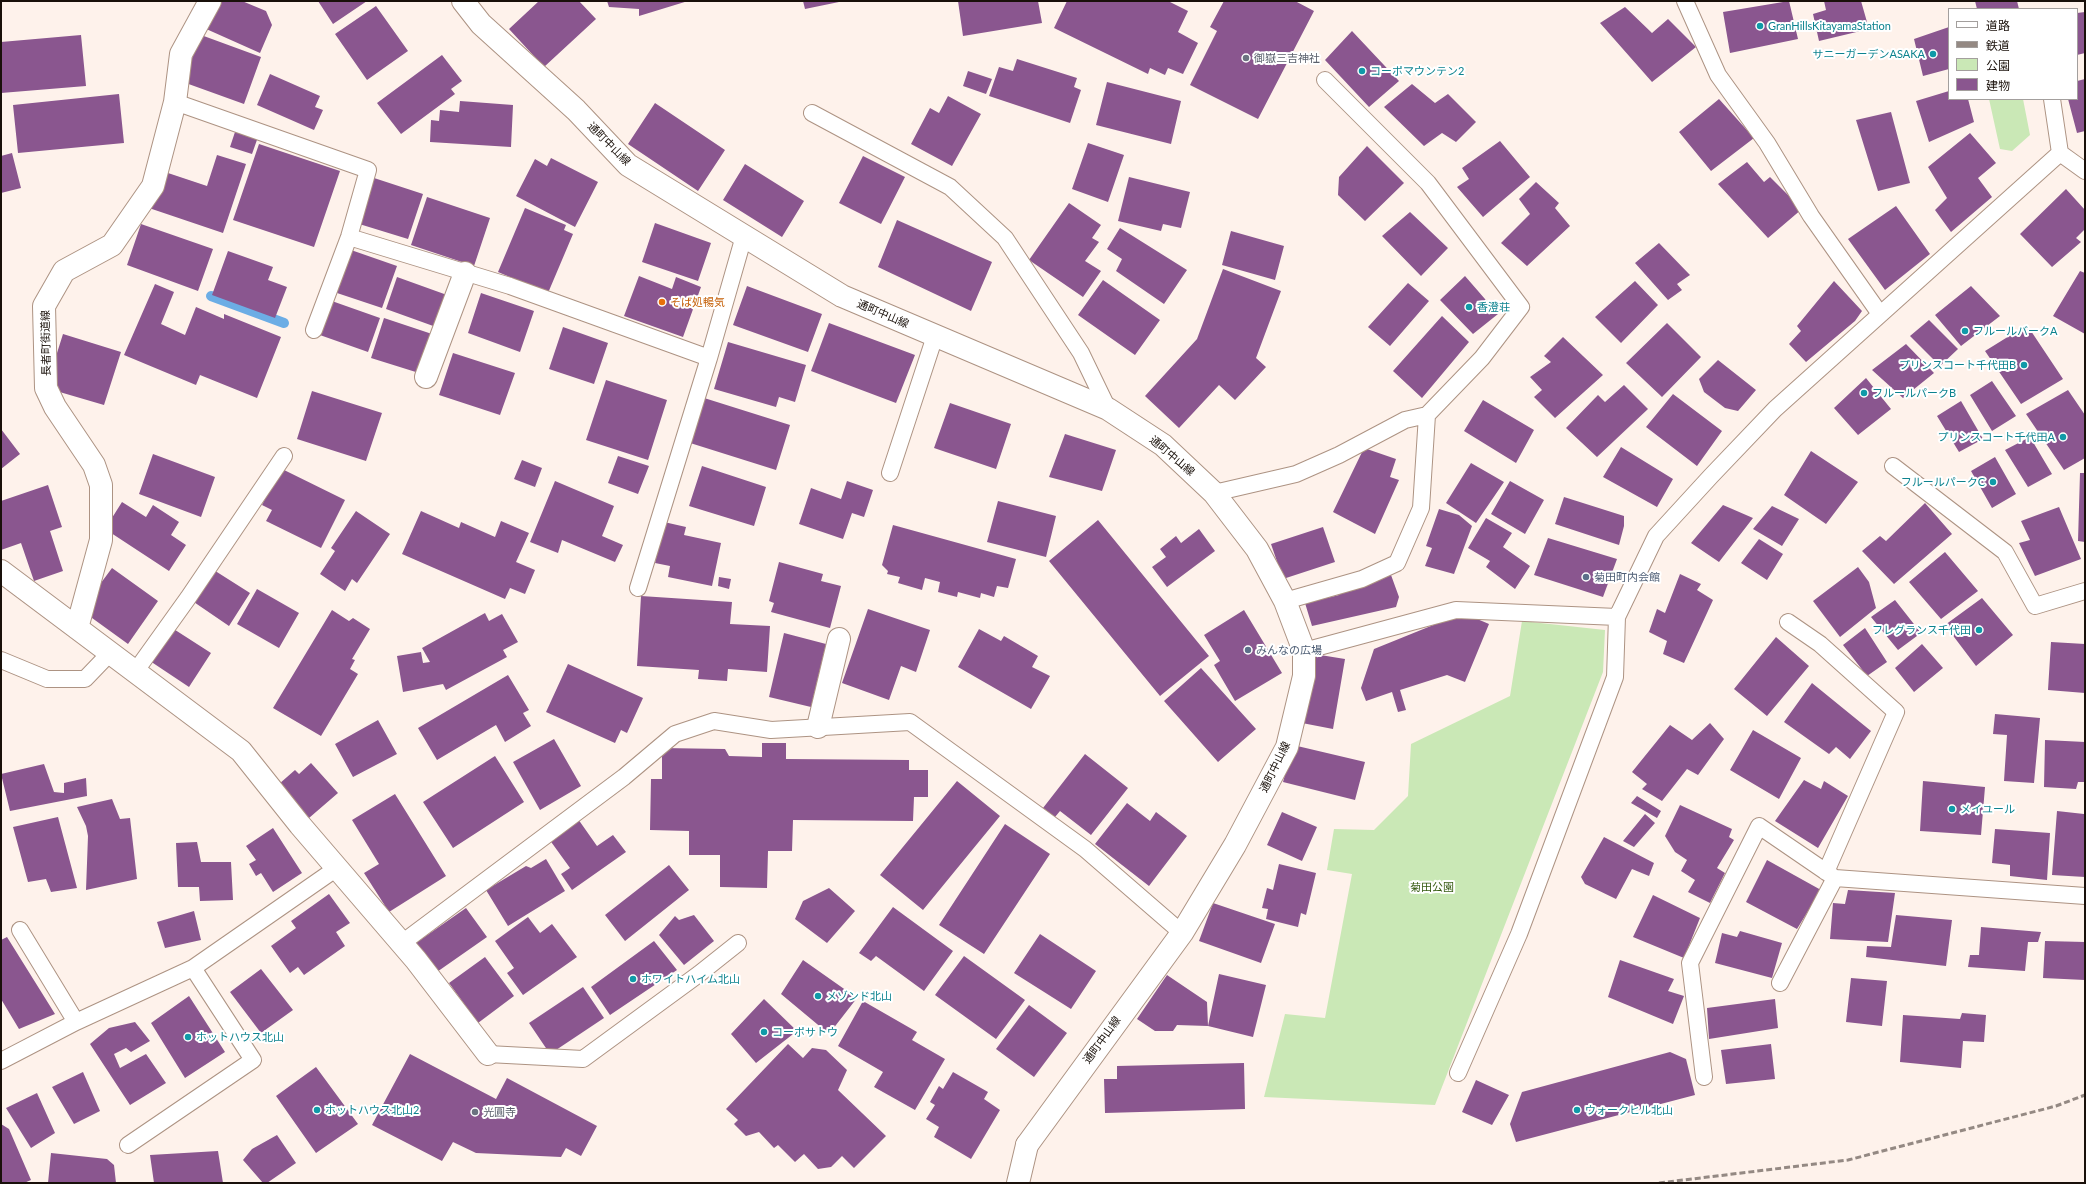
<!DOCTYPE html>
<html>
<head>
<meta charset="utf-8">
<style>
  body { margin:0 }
  #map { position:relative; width:2086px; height:1184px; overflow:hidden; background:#fef2eb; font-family:Lato,"Noto Sans JP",sans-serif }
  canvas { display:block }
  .frame { position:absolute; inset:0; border:2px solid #19100a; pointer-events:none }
  .legend { position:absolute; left:1948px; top:8px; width:130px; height:92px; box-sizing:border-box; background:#fff; border:1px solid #a39f9d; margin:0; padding:5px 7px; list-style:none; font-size:12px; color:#19100a }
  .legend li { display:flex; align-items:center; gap:8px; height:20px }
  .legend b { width:20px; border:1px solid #a39f9d }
</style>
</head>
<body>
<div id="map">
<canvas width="2086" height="1184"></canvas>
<div class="frame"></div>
<ul class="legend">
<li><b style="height:5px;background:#fff"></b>道路</li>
<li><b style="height:5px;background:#948983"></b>鉄道</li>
<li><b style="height:11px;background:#cae8b6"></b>公園</li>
<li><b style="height:11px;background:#8a568f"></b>建物</li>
</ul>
</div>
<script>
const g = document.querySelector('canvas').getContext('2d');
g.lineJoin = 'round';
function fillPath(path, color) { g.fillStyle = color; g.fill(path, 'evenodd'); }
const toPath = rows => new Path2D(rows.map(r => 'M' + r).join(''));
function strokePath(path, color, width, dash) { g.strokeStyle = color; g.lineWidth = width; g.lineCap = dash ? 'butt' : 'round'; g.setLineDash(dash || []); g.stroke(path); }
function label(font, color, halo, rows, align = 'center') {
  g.font = font + ' Lato,"Noto Sans JP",sans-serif'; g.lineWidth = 4; g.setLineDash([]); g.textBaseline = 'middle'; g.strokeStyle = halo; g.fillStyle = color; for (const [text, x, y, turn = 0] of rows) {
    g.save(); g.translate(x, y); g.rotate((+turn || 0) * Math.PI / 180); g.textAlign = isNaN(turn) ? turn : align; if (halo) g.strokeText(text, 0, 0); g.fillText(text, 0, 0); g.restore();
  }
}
fillPath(toPath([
  [1989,99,2023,99,2030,135,2012,151,2000,149],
  [1522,621,1605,630,1603,672,1435,1105,1264,1097,1285,1014,1325,1018,1352,874,1327,870,1334,829,1374,830,1408,796,1411,744,1510,696]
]), '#cae8b6');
strokePath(toPath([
  [211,296,284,323]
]), '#6cade5', 10);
fillPath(toPath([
  [215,1,242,1,266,11,272,25,260,53,204,28],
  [318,1,367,1,333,24],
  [539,1,579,1,596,19,544,67,509,29],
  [607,1,688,1,639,16,639,9,609,7],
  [803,1,838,1,839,2,805,9],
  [958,1,1038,1,1042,23,963,36],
  [1067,1,1168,1,1188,11,1178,32,1198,43,1183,74,1168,68,1165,75,1150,68,1148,74,1054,28],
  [1224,1,1295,1,1314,11,1258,119,1190,85,1217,31,1210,27],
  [1789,1,1798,39,1730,53,1723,12],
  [1824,1,1861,1,1869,29,1819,41,1813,14,1826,10],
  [1975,1,2017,1,2019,9,1977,9],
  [376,6,408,51,367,80,335,34],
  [1625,7,1652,33,1668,19,1696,47,1652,82,1600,23],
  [2085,12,2085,53,2077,55,2077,13],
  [1949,27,1949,69,1923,76,1914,39],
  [1352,31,1399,81,1369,107,1325,60],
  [81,35,86,86,1,93,1,42],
  [201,35,261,57,244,104,183,82],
  [442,55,462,81,451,89,455,94,401,134,377,103],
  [1017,59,1077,78,1074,87,1081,90,1070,123,989,96,999,67,1013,71],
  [968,71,992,79,986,94,963,86],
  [270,74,320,96,315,107,323,110,314,130,257,105],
  [2085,79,2085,131,2077,133,2068,99,2077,99,2077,81],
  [1107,82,1181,101,1171,144,1096,125],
  [1412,84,1435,103,1448,94,1476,122,1456,142,1442,133,1424,146,1384,107],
  [1949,91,1949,99,1968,99,1974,122,1929,142,1916,101],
  [119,94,124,143,18,153,13,105],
  [948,96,981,114,952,166,911,144,930,108,939,113],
  [1719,99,1754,138,1711,171,1679,132],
  [460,101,513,105,511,147,430,142,431,120,439,121,440,110,459,112],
  [655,103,725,150,698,191,628,144],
  [1891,112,1910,183,1878,191,1856,120],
  [236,129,258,137,252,154,230,147],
  [1970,133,1996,163,1978,178,1992,197,1951,232,1935,210,1947,198,1928,167],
  [1500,141,1530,177,1483,217,1457,187,1469,179,1462,168],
  [1088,143,1124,155,1108,202,1072,189],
  [259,144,340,171,314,247,233,220],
  [1367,146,1404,183,1365,221,1338,195,1339,177],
  [12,153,21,188,1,193,1,156],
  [217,155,246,164,223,233,149,208,162,171,207,186],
  [863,156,905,177,881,224,839,203],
  [551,158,598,182,575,227,516,196,535,159,547,166],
  [1747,162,1764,182,1770,177,1802,209,1768,238,1718,184],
  [745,164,804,201,782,237,723,200],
  [371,177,423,194,408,239,356,223],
  [1129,177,1190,192,1181,228,1163,224,1161,231,1118,221],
  [1536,182,1559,203,1555,208,1570,226,1527,266,1501,243,1530,214,1519,199],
  [2066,189,2085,210,2085,229,2076,238,2081,242,2052,267,2020,234],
  [427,197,490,218,474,266,411,245],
  [1069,203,1101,225,1092,238,1099,242,1085,261,1101,271,1083,297,1029,260],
  [1896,206,1930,254,1885,290,1848,239],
  [525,208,566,225,564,230,573,234,548,293,498,272],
  [1410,212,1448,248,1421,276,1382,236],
  [897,220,992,262,971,311,878,267],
  [655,223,711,243,698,281,642,262],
  [141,224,213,249,198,291,127,265],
  [1120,228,1187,270,1164,304,1116,271,1122,259,1107,249],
  [1231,231,1284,246,1275,280,1222,265],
  [1659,243,1690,275,1677,284,1682,290,1668,300,1635,263],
  [351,250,397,266,382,308,337,293],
  [228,251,273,267,268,280,287,287,275,318,212,295],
  [1223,269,1281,291,1256,358,1266,367,1235,400,1219,385,1179,428,1145,396,1197,339],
  [2080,271,2085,273,2085,334,2053,316],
  [639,276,672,289,676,277,701,287,683,337,624,316],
  [1465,276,1498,314,1473,334,1440,300],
  [397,277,447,295,436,327,386,309],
  [1103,280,1160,320,1135,355,1078,315],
  [1635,281,1658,305,1621,343,1595,317],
  [1834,281,1862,311,1855,321,1806,362,1789,344,1801,331,1797,326],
  [1408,283,1429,301,1390,346,1368,327],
  [155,284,174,292,161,324,185,335,196,307,224,319,224,314,281,337,257,398,200,375,196,385,124,355],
  [747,286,822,314,808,352,733,325],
  [1971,286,2000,316,1961,346,1935,315],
  [481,293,534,311,520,352,468,333],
  [329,300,380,318,368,352,317,334],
  [1442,316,1469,342,1422,398,1393,371],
  [384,318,432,334,419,373,371,358],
  [1929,320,1958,349,1940,366,1910,336],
  [829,323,915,355,896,403,811,371],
  [1667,323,1701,357,1662,397,1626,363],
  [2027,325,2063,379,2021,404,1985,351],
  [563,327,608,343,594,384,549,369],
  [63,334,121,352,104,405,46,388],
  [1563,337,1603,375,1555,418,1534,397,1542,390,1530,377,1551,362,1544,356],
  [728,342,806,365,795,402,779,397,776,407,714,389],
  [1906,344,1934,373,1903,398,1872,370],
  [453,353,515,373,500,415,439,395],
  [1718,360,1756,390,1738,411,1725,408,1704,392,1699,379],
  [1866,378,1891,409,1858,435,1834,408],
  [606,380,667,400,648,460,586,440],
  [1992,381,2016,416,1992,431,1970,395],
  [1624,385,1648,409,1597,457,1566,428,1598,395,1605,402],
  [2068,390,2085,415,2085,458,2064,470,2026,414],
  [312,391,382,413,366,461,297,439],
  [1673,394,1722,431,1697,466,1646,427],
  [701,397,790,425,776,470,687,442],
  [1483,400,1534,430,1516,463,1464,431],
  [1961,401,1983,439,1959,452,1937,416],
  [950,403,1011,424,996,469,934,448],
  [1,429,20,454,1,469],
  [1065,434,1116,450,1102,491,1049,477],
  [2030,437,2052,474,2028,487,2005,450],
  [1621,447,1673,479,1657,507,1603,477],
  [1364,448,1396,459,1390,477,1399,480,1375,534,1333,512],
  [1811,451,1858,482,1826,524,1784,495],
  [153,454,215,477,201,517,139,494],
  [618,456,649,466,638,494,608,483],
  [1995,457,2016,494,1992,508,1971,471],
  [522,460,542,468,535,487,514,479],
  [1471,463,1504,482,1476,523,1446,503],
  [702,466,766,487,754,526,689,506],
  [280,468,345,500,321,548,266,521,272,510,262,505],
  [2080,473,2085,473,2085,542,2078,541],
  [555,481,614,506,602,536,623,545,615,562,562,540,558,553,530,542],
  [847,481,873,490,864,517,852,513,843,539,799,524,811,488,841,499],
  [1510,481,1544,500,1525,534,1491,514],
  [48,485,62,527,50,531,63,571,34,581,21,543,1,550,1,501],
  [1564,497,1624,516,1624,526,1619,545,1555,524],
  [998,501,1056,516,1046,557,987,542],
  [122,502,146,517,153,505,179,522,171,535,186,545,169,571,105,529],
  [1925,503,1952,534,1894,584,1862,551,1880,536,1886,541],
  [1723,505,1753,518,1719,562,1691,543],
  [1772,506,1799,519,1782,546,1753,529],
  [2059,507,2081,559,2035,576,2019,543,2030,540,2021,521],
  [1439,509,1459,515,1472,526,1454,574,1425,566,1432,548,1426,546],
  [356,511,390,534,357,583,352,579,345,591,320,574,335,551,331,548],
  [421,511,459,528,461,522,495,537,501,521,529,533,516,562,535,570,525,594,510,588,505,599,402,554],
  [1486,518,1512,533,1503,547,1530,566,1515,589,1486,567,1490,561,1468,548],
  [1098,520,1209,656,1160,696,1049,561],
  [664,522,686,527,684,535,721,543,712,586,668,577,670,566,655,563],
  [893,525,1016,559,1008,588,997,586,994,597,981,593,980,598,958,592,957,597,938,592,940,582,925,578,922,590,898,583,900,577,887,574,888,571,882,565],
  [1323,527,1335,562,1283,579,1271,544],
  [1199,529,1215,551,1167,587,1152,567,1166,557,1160,549,1176,536,1181,543],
  [1548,538,1617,559,1603,597,1534,575],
  [1759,539,1783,554,1767,580,1741,563],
  [1945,552,1978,591,1941,619,1909,582],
  [779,562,823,574,821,581,841,586,830,628,771,612,774,603,769,601],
  [209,567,250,593,229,626,188,598],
  [1858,567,1869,582,1876,608,1840,637,1813,601],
  [112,568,158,601,128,644,81,610],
  [1680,574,1701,584,1697,590,1713,600,1684,663,1663,654,1667,641,1649,632,1657,609,1665,613],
  [1391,575,1399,597,1396,607,1312,626,1305,603,1339,595,1343,590],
  [719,577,731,579,729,589,718,586],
  [257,589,299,613,279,648,237,624],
  [641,596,732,602,730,624,770,626,767,672,728,669,727,681,698,679,699,670,637,666],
  [1982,598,2013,635,1976,666,1945,625],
  [1895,600,1921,633,1898,650,1871,617],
  [868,609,930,630,916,672,901,666,889,700,842,683],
  [332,610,349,621,353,618,370,629,352,659,355,660,350,669,358,674,321,736,273,708],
  [1244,610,1282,673,1235,701,1214,665,1220,661,1204,635],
  [485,613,489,621,502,614,518,642,503,650,507,657,446,690,443,684,403,692,397,656,421,652,423,663,430,662,422,648],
  [1463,613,1489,624,1465,682,1447,675,1400,690,1406,710,1398,712,1392,692,1366,701,1361,688,1374,649],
  [169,626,211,653,189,687,147,659],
  [1865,628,1887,662,1867,676,1843,645],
  [979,629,1001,641,1004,636,1038,656,1032,667,1050,676,1031,709,958,667],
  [784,633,826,644,811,707,769,697],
  [1776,637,1809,666,1767,716,1734,689],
  [2051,642,2085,644,2085,693,2048,690],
  [1922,644,1943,668,1914,692,1895,668],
  [1314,654,1345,659,1333,729,1302,723],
  [568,664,643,698,627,733,621,730,615,743,546,712],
  [1201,668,1256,729,1218,762,1164,701],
  [508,675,529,710,523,713,531,726,505,742,496,725,437,760,418,728],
  [1812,683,1871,731,1850,759,1836,747,1829,754,1784,722],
  [1995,714,2040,718,2034,783,2004,781,2007,735,1993,734],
  [378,720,397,754,353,777,335,744],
  [1710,723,1724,739,1698,775,1687,769,1662,801,1642,789,1647,784,1632,772,1670,725,1692,740],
  [1753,730,1801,758,1779,799,1730,770],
  [554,739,581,786,540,810,513,762],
  [2045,740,2085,742,2085,782,2078,782,2076,789,2044,787],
  [762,743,786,743,786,759,909,760,909,770,928,770,928,797,914,797,913,821,793,820,792,851,768,851,767,888,720,887,720,855,689,855,689,831,650,830,651,779,662,779,662,748,725,749,729,756,762,757],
  [1293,745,1365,762,1355,800,1283,782],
  [1085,754,1128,788,1091,835,1060,811,1055,817,1043,808],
  [495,756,524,802,453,848,423,802],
  [311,763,338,793,309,818,279,784,295,770,299,774],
  [44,764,54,792,64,793,64,783,86,778,87,796,10,811,1,774],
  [1804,780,1821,789,1824,781,1848,796,1818,848,1775,821],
  [957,781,1000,816,923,910,880,875],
  [1923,781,1985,787,1981,835,1920,831],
  [395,794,446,876,389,912,364,873,379,864,352,820],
  [1637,796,1661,811,1657,818,1631,803],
  [112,799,120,819,130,818,137,879,86,890,88,836,86,826,77,807],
  [1127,803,1150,821,1156,812,1187,836,1149,886,1095,844],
  [1680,805,1732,829,1729,837,1734,840,1717,868,1725,873,1710,903,1688,892,1695,880,1681,871,1687,860,1675,852,1665,836],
  [2057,811,2084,814,2085,877,2052,875],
  [1282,812,1317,827,1302,861,1267,845],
  [1645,814,1655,823,1634,847,1623,841],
  [58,817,77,888,51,892,46,879,28,882,13,827],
  [578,819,597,846,613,835,626,852,572,890,561,874,570,868,549,839],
  [1005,824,1050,854,984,954,939,925],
  [273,828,302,873,273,892,261,873,256,876,249,864,256,860,246,846],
  [1995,829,2050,833,2047,880,2010,876,2010,865,1992,863],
  [1604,837,1654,863,1649,876,1632,869,1616,899,1585,884,1581,877],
  [197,842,201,862,231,862,233,900,200,901,199,887,178,887,176,843],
  [546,859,565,891,508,926,486,890,526,866,531,868],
  [1767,860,1821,890,1797,929,1746,902],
  [1279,864,1316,873,1306,915,1301,913,1298,927,1266,919,1268,909,1262,908,1267,888,1273,890],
  [669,865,689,890,625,941,605,915],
  [829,888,855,911,827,943,795,919,803,901],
  [1848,890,1895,893,1888,942,1830,939,1833,903,1845,904],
  [329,894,350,923,336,932,345,946,304,975,298,967,290,973,271,946,296,928,291,921],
  [1653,895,1700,918,1684,958,1633,937],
  [1213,903,1275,924,1261,963,1199,941],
  [893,907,953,951,924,991,876,956,871,961,859,953],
  [466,908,487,937,434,974,413,945],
  [194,911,201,940,165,948,157,922],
  [694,915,714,941,684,965,659,935,675,916,679,920],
  [1896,915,1952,920,1946,966,1866,957,1867,946,1891,947],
  [528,917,540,933,552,924,577,957,523,995,507,973,514,968,495,941],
  [1981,927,2041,932,2038,942,2028,942,2025,971,1968,967,1970,955,1979,955],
  [1740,931,1782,943,1772,978,1715,963,1722,933,1737,937],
  [1040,934,1096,971,1071,1009,1014,973],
  [7,937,55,1014,19,1029,1,999,1,940],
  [654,941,677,970,610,1015,591,987],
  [2045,941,2085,942,2085,980,2043,978],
  [964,956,1025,1000,996,1039,935,995],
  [485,957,514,996,478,1023,449,983],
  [803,960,857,998,829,1034,781,994],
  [1620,960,1674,979,1668,991,1684,996,1673,1024,1608,997],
  [261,969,293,1010,261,1033,230,992],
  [1219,974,1266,985,1253,1037,1208,1026],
  [1167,975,1207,1002,1208,1026,1177,1025,1173,1031,1155,1031,1137,1019],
  [1851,978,1887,981,1882,1026,1846,1022],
  [583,987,604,1018,550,1054,529,1023],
  [189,996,225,1052,185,1078,151,1023],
  [764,999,797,1031,756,1063,731,1034],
  [1775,999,1778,1028,1709,1039,1707,1008],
  [863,1001,917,1032,912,1040,945,1059,915,1110,874,1087,883,1072,838,1046],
  [1029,1005,1067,1033,1034,1077,996,1049],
  [1962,1013,1986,1015,1984,1042,1963,1041,1961,1068,1900,1062,1903,1015,1960,1019],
  [135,1022,150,1041,131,1052,126,1048,114,1054,120,1068,146,1054,166,1083,130,1105,90,1044,109,1028],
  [788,1044,803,1058,812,1048,826,1050,847,1070,838,1090,886,1136,854,1168,842,1156,831,1167,818,1169,804,1154,795,1162,778,1145,774,1148,759,1132,746,1136,734,1124,738,1120,726,1109],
  [1771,1044,1775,1079,1726,1084,1721,1050],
  [1670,1052,1686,1059,1695,1095,1516,1142,1510,1124,1522,1092],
  [410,1054,496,1099,507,1078,597,1126,581,1156,566,1148,561,1157,476,1153,453,1142,442,1161,372,1125],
  [1244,1063,1245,1109,1105,1113,1104,1079,1117,1079,1117,1066],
  [316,1067,358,1124,316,1153,276,1096],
  [83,1072,100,1111,74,1124,52,1087],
  [953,1072,988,1092,984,1099,1000,1110,971,1159,934,1137,939,1127,926,1119,935,1105,930,1102,939,1086,943,1089],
  [1476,1080,1509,1095,1492,1125,1462,1112],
  [37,1093,55,1133,31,1148,6,1108],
  [1,1124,9,1129,31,1180,24,1183,1,1183],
  [277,1135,296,1163,267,1183,263,1183,243,1160,252,1149],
  [218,1151,223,1183,154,1183,150,1155],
  [51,1153,107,1159,114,1165,116,1183,48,1183]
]), '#8a568f');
const service = toPath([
  [1685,1,1718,75,1767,143,1811,216,1880,314],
  [2052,99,2060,153,2085,171],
  [175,102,368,170,349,237,314,330],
  [812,113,950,187,1005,238,1081,353,1108,409],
  [349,237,510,286,709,358,744,236],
  [1893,466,2005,552,2035,606,2085,591],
  [890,473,935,336],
  [1214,493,1296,474,1339,455,1405,420,1427,415],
  [638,588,709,358],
  [1285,601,1362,579,1397,563,1421,508,1427,415,1482,358,1521,307,1428,183,1325,80],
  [1788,622,1820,644,1896,712,1826,872],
  [1304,651,1456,610,1617,617],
  [1,660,47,679,85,679,110,653],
  [135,672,188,598,284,456],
  [20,930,76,1022],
  [402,943,624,777,675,734,714,721,771,730,910,722,1085,849,1182,933],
  [1780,983,1835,878],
  [488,1054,583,1059,699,974,738,943],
  [1,1061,76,1022,193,968,337,868],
  [1458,1073,1519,934,1615,677,1617,617,1656,536,1711,476,1775,409,2060,153],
  [1704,1077,1690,963,1759,826,1835,878,2085,896],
  [128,1145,253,1060,193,968]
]);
const minor = toPath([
  [463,1,481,24,576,110,628,165,842,296,1108,409,1163,445,1214,493,1257,549,1285,601,1304,651,1304,676,1287,747,1235,845,1182,933,1027,1145],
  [426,377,465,273],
  [1,571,241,751,300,825,416,960,488,1054],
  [77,628,101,540,101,485,94,465,55,407,46,388,44,306,64,271,112,245,153,186,175,102,181,54,210,1],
  [818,727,839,639]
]);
const tertiary = toPath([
  [1018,1183,1027,1145]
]);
strokePath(service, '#ad9383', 18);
strokePath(minor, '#ad9383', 24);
strokePath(tertiary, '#ad9383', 24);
strokePath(service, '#fff', 16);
strokePath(minor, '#fff', 22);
strokePath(tertiary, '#fff', 22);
strokePath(toPath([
  [1659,1183,1848,1160,2056,1106,2085,1095]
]), '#948983', 3, [6, 3]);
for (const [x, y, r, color] of [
  [1760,26,4,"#0f9aa8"],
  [1933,54,4,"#0f9aa8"],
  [1246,58,4,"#6b7280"],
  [1362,71,4,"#0f9aa8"],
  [662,302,4,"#e8710a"],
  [1469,307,4,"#0f9aa8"],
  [1965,331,4,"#0f9aa8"],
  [2024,365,4,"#0f9aa8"],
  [1864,393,4,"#0f9aa8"],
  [2063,437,4,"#0f9aa8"],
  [1993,482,4,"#0f9aa8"],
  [1586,577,4,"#5c6f8a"],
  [1979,630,4,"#0f9aa8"],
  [1248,650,4,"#5c6f8a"],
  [1952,809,4,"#0f9aa8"],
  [633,979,4,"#0f9aa8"],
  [818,996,4,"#0f9aa8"],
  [764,1032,4,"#0f9aa8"],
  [188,1037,4,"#0f9aa8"],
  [317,1110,4,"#0f9aa8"],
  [1577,1110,4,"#0f9aa8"],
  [475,1112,4,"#6b7280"]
]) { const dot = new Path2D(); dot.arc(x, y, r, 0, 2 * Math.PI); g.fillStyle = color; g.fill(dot); strokePath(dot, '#fff', 1.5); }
label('11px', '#0d838f', '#fff', [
  ["GranHillsKitayamaStation",1768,26],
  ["サニーガーデンASAKA",1925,54,"right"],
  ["コーポマウンテン2",1370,71],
  ["香澄荘",1477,307],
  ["フルールバークA",1973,331],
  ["プリンスコート千代田B",2016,365,"right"],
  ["フルールパークB",1872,393],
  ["プリンスコート千代田A",2055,437,"right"],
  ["フルールパークC",1985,482,"right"],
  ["フレグランス千代田",1971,630,"right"],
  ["メイユール",1960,809],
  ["ホワイトハイム北山",641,979],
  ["メゾンド北山",826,996],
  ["コーポサトウ",772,1032],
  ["ホットハウス北山",196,1037],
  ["ホットハウス北山2",325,1110],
  ["ウォークヒル北山",1585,1110]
], 'left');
label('11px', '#5b616d', '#fff', [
  ["御嶽三吉神社",1254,58],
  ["光圓寺",483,1112]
], 'left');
label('11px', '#19100a', '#fff', [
  ["通町中山線",609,144,45],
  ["通町中山線",883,314,23],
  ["長者町街道線",46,343,-91],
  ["通町中山線",1172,456,40],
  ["通町中山線",1275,767,-64],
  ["通町中山線",1102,1040,-54]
]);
label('11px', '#c56008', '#fff', [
  ["そば処暢気",670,302]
], 'left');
label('11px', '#4e5e75', '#fff', [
  ["菊田町内会館",1594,577],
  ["みんなの広場",1256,650]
], 'left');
label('11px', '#355a10', '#fff', [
  ["菊田公園",1432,887]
]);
</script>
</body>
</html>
